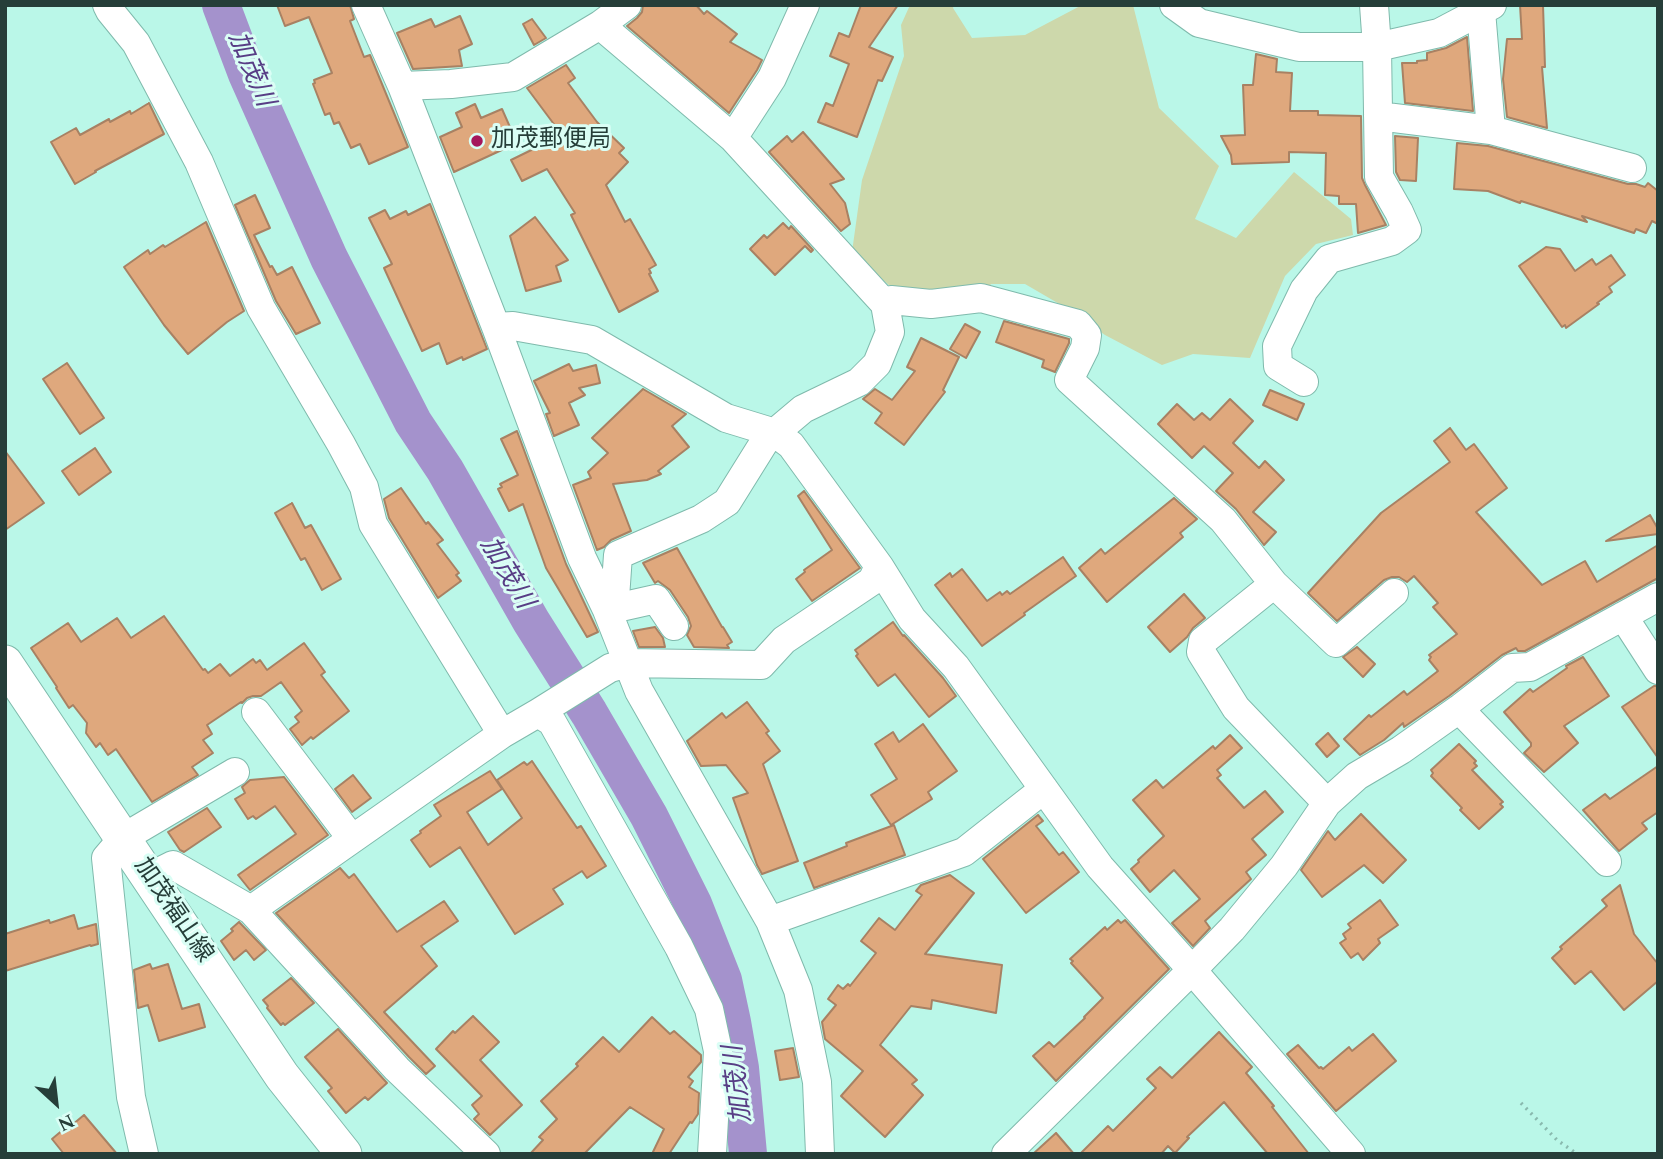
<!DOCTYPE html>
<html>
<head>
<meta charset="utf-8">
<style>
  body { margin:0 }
  #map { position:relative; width:1663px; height:1159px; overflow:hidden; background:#baf7e8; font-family:Spectral,serif }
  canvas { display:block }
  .frame { position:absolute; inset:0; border:7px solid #263e39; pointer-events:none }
  .north { position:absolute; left:21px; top:1068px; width:70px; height:70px; -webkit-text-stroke:5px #dafef5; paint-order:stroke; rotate:153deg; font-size:19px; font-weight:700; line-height:28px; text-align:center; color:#263e39 }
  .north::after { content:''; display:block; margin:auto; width:24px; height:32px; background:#263e39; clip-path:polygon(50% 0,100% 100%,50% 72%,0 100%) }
</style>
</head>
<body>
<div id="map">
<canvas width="1663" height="1159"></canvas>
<div class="frame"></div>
<div class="north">N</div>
</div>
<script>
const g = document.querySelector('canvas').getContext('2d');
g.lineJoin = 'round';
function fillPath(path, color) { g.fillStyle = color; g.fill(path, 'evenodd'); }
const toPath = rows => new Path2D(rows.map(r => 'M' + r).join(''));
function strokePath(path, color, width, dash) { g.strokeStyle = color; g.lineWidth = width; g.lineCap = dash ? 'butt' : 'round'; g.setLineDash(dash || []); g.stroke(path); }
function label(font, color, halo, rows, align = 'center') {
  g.font = font + ' Spectral,"Noto Sans JP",serif'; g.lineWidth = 6; g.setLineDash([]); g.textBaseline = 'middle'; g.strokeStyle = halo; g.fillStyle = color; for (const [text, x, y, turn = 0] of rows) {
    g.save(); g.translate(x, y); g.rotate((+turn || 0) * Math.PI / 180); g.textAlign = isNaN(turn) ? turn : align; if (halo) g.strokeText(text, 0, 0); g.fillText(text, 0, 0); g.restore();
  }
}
fillPath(toPath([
  [910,5,954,5,953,8,972,38,1025,35,1082,5,1133,5,1159,108,1219,166,1195,219,1236,238,1294,172,1351,219,1353,235,1316,244,1285,276,1250,358,1193,354,1162,365,1105,335,1068,309,1025,284,991,284,985,293,891,287,852,252,862,180,904,56,901,25]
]), '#cdd8ab');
strokePath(toPath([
  [221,5,247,74,329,258,413,422,445,470,531,621,589,713,649,816,693,904,723,980,732,1022,740,1068,748,1154]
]), '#a492cc', 38);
const building = toPath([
  [277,5,350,5,354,19,350,21,364,57,370,55,408,147,369,164,360,144,351,148,339,122,334,124,330,113,325,115,313,84,315,83,314,80,332,73,309,17,285,26,277,5],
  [643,5,696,5,704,14,707,11,737,34,730,42,762,60,757,70,729,113,627,26,637,18,642,12,643,5],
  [861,5,898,5,869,47,893,57,882,81,878,80,857,137,818,122,826,103,833,106,849,64,830,56,839,33,849,37,861,5],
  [1520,5,1543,5,1545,67,1542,67,1547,128,1507,117,1503,79,1507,39,1522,39,1520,5],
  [460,16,472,44,459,50,462,66,413,69,397,33,431,19,435,27,460,16],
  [532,19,546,38,534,45,523,24,532,19],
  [1467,37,1473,111,1405,103,1402,63,1417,63,1417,61,1427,60,1427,53,1446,48,1467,37],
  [1256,54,1277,59,1276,72,1292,73,1290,111,1318,111,1318,115,1361,116,1362,178,1365,185,1386,225,1358,233,1356,204,1339,204,1339,196,1325,195,1326,153,1289,152,1289,162,1232,164,1231,155,1221,136,1245,135,1243,85,1253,85,1256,54],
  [566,65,575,78,568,83,597,122,624,148,619,153,628,162,606,185,625,222,630,219,656,265,649,269,651,273,649,274,658,291,619,312,571,215,575,213,547,169,522,181,511,160,562,135,527,88,566,65],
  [149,103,164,134,95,171,96,172,75,184,51,142,76,128,80,135,109,119,110,122,130,111,131,114,149,103],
  [475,104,481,118,502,109,517,143,454,172,440,137,462,127,456,113,475,104],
  [803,132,844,179,830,184,845,203,850,224,841,231,769,152,787,136,792,142,803,132],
  [1395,136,1418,138,1416,181,1400,180,1396,172,1395,136],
  [1457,143,1488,146,1628,184,1636,184,1645,187,1648,183,1658,191,1658,224,1652,221,1646,233,1636,229,1634,233,1582,216,1587,222,1521,201,1520,203,1488,191,1454,189,1457,143],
  [255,195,270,228,254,235,270,267,272,266,277,275,292,267,320,323,296,334,276,301,235,205,255,195],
  [430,204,487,349,463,360,462,357,447,364,439,343,422,351,384,268,392,264,369,218,385,210,390,219,406,211,408,215,430,204],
  [535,217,568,260,556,266,561,281,526,291,510,236,535,217],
  [206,222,244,311,227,322,188,354,164,325,124,267,148,250,150,254,163,245,165,247,206,222],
  [783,223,789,229,791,226,813,250,811,252,805,246,775,275,750,249,764,235,767,238,783,223],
  [1546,247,1560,249,1575,271,1592,259,1596,265,1611,255,1625,275,1609,287,1612,292,1597,303,1599,304,1566,328,1565,325,1562,327,1519,266,1546,247],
  [1004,321,1069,339,1069,343,1055,372,1042,367,1044,360,996,342,1004,321],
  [965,324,980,332,966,358,950,349,965,324],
  [921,338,959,357,943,390,945,392,904,445,875,423,882,413,863,399,875,389,892,400,915,371,907,367,921,338],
  [67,363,104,418,80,434,43,379,67,363],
  [569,364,573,371,596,365,600,383,579,388,585,395,569,403,579,425,554,436,546,414,550,413,534,381,569,364],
  [643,389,686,414,672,426,689,447,658,471,661,474,647,480,613,484,631,531,611,540,604,547,597,550,573,485,591,478,588,472,608,453,592,438,643,389],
  [1270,390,1304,404,1297,420,1263,405,1270,390],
  [1230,399,1253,421,1233,443,1259,468,1265,461,1284,480,1253,512,1276,532,1264,545,1236,509,1216,491,1233,473,1204,446,1192,458,1158,424,1177,404,1194,420,1202,413,1210,420,1230,399],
  [1450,428,1466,450,1474,444,1507,488,1476,512,1542,585,1585,561,1597,582,1658,545,1658,578,1525,651,1518,651,1516,648,1502,655,1449,696,1404,727,1403,723,1384,740,1360,755,1344,739,1369,715,1371,717,1404,691,1407,695,1438,671,1429,660,1431,657,1429,655,1457,634,1433,607,1438,603,1414,576,1407,582,1399,577,1392,577,1384,580,1337,621,1308,593,1381,513,1450,462,1434,441,1450,428],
  [517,431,566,564,598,632,587,637,546,568,523,504,509,511,498,489,502,487,500,484,518,475,501,439,517,431],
  [95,448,111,472,79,495,62,471,95,448],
  [5,451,44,503,5,530,5,451],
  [401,488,426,524,428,522,443,540,437,544,459,573,456,575,461,581,438,598,389,518,384,499,401,488],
  [804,491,860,568,812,601,796,579,805,572,804,570,832,550,798,496,804,491],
  [1174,498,1197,519,1180,533,1183,537,1107,602,1079,568,1101,549,1105,554,1174,498],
  [292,503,305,528,311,525,341,579,322,590,305,558,301,560,275,513,292,503],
  [1650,515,1658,529,1658,534,1606,541,1650,515],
  [677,548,722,627,723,627,732,642,727,645,729,648,694,647,687,635,691,626,688,617,670,590,658,581,655,583,643,563,677,548],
  [1063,557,1076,576,1024,613,1025,615,982,646,935,585,950,573,952,577,962,569,987,601,1000,592,1002,595,1007,591,1010,594,1063,557],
  [1184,594,1205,618,1193,628,1187,637,1170,652,1148,627,1184,594],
  [164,616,203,670,205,669,208,673,220,664,230,676,253,659,256,663,260,660,267,670,304,643,325,672,321,675,349,711,313,739,311,737,302,745,290,729,299,722,295,717,302,711,281,682,261,696,253,696,247,698,242,703,241,702,207,725,212,734,203,740,213,753,192,767,198,775,152,802,116,749,108,755,100,743,96,747,86,733,87,723,73,705,69,708,56,688,57,687,31,648,68,623,81,642,117,618,131,638,164,616],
  [893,622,903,636,904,635,943,678,956,696,929,717,895,674,878,686,856,656,858,654,855,650,893,622],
  [655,627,663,638,665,647,639,647,633,631,655,627],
  [1357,647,1375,664,1363,677,1343,657,1357,647],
  [1583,657,1609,696,1564,726,1578,743,1544,772,1524,753,1531,746,1531,743,1504,712,1530,689,1533,692,1567,668,1566,666,1583,657],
  [1654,686,1658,686,1658,758,1622,707,1654,686],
  [747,702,769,731,766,733,780,751,763,764,798,861,762,874,757,865,733,798,748,793,726,765,701,766,687,741,722,713,726,718,747,702],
  [923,724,957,771,928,792,932,799,891,825,871,795,897,779,875,744,893,732,899,742,923,724],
  [1328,733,1339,746,1327,757,1316,744,1328,733],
  [1230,735,1242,748,1217,770,1221,775,1217,778,1244,808,1265,791,1283,812,1252,839,1266,855,1246,872,1251,879,1205,921,1210,928,1193,946,1172,923,1200,899,1174,870,1150,892,1131,869,1139,862,1138,860,1164,836,1133,800,1156,780,1163,788,1213,746,1215,749,1230,735],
  [1459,744,1476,761,1474,763,1477,766,1472,770,1503,802,1500,804,1503,807,1479,829,1460,810,1462,808,1431,776,1433,773,1431,770,1459,744],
  [532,761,577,828,581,826,606,866,587,878,582,871,553,889,563,904,515,934,460,847,430,867,411,840,421,833,420,831,441,816,434,805,490,771,502,789,467,812,488,845,522,818,497,780,524,762,527,765,532,761],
  [1658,766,1658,812,1642,823,1647,829,1619,851,1583,810,1605,794,1610,799,1658,766],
  [353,775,371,798,352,812,335,789,353,775],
  [284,777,328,835,250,890,238,875,296,834,275,806,256,819,253,816,248,819,235,799,245,793,242,787,250,780,284,777],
  [207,808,221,827,184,852,180,850,168,832,207,808],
  [1361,814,1406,860,1383,883,1364,865,1322,897,1301,870,1328,831,1335,840,1361,814],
  [1038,815,1043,821,1036,826,1059,855,1063,852,1079,872,1026,913,983,859,1038,815],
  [894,825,905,855,814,888,804,863,847,846,846,843,894,825],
  [340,868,349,878,354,874,397,932,444,901,458,921,421,946,437,966,384,1012,435,1066,426,1074,409,1057,276,913,340,868],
  [950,875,974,893,925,954,1002,965,996,1013,932,1000,931,1009,911,1006,880,1045,917,1080,912,1084,923,1095,885,1137,841,1096,863,1071,825,1039,822,1022,836,1005,828,999,838,985,843,989,848,984,850,986,876,953,861,941,879,918,895,930,922,895,916,891,921,885,950,875],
  [1620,885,1634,934,1658,964,1658,981,1624,1010,1591,971,1575,984,1552,958,1562,949,1560,947,1607,906,1602,900,1620,885],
  [1380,900,1398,925,1378,939,1380,943,1363,960,1358,953,1351,958,1340,943,1346,939,1343,934,1351,928,1348,924,1380,900],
  [74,915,78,929,96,924,98,944,91,946,90,945,5,971,5,934,49,920,50,923,74,915],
  [1118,920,1121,923,1125,920,1169,969,1056,1081,1033,1056,1049,1042,1054,1047,1085,1018,1084,1017,1103,998,1071,963,1073,961,1070,959,1105,927,1107,930,1118,920],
  [239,922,266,950,254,960,246,950,234,960,221,941,233,931,231,929,239,922],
  [150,964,152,969,168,964,182,1009,199,1004,205,1027,159,1041,148,1005,138,1008,134,970,150,964],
  [291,978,314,1003,285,1025,283,1023,281,1025,267,1008,268,1006,263,1000,291,978],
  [473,1016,499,1042,480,1060,522,1105,490,1135,474,1119,479,1114,472,1105,482,1096,436,1049,453,1031,455,1033,473,1016],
  [652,1017,670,1034,674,1031,701,1055,701,1062,688,1077,693,1081,689,1087,699,1093,698,1114,692,1123,690,1122,669,1154,652,1154,664,1129,630,1107,584,1154,530,1154,543,1140,539,1137,557,1119,541,1101,578,1066,576,1064,603,1037,619,1052,652,1017],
  [338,1029,387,1083,368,1100,365,1097,346,1113,328,1091,332,1088,305,1057,338,1029],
  [1219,1032,1252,1067,1246,1073,1274,1106,1272,1107,1309,1154,1268,1154,1224,1102,1187,1137,1189,1138,1175,1153,1168,1146,1161,1154,1080,1154,1108,1126,1113,1131,1156,1088,1147,1079,1160,1067,1172,1078,1219,1032],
  [1373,1034,1396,1061,1336,1111,1287,1054,1298,1045,1319,1068,1321,1067,1323,1069,1349,1047,1352,1051,1373,1034],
  [793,1048,799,1077,780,1080,775,1051,793,1048],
  [84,1115,117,1154,64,1154,52,1139,71,1123,72,1125,84,1115],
  [1056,1133,1074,1154,1033,1154,1056,1133]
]);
fillPath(building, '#dfa87d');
strokePath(building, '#a88163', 2);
const minor = toPath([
  [107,5,110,11,136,43,199,162,261,308,341,444,364,487,373,524,502,734],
  [366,5,402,86,496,327,582,558,607,610,639,691,770,921,798,990,817,1082,820,1154],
  [1174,5,1199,23,1299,47,1377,47,1439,33,1492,5],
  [1481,11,1491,130],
  [600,25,733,138,885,304,890,332,877,364,859,382,803,409,765,441,727,502,701,519,618,555,615,598,607,610],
  [402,86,451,84,513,77,600,25,627,5],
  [1378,116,1491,130,1632,168],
  [733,138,772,78,805,5],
  [885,304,891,300,931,304,981,298,1078,324,1087,335,1085,348,1069,380,1223,520,1274,584,1203,641,1201,652,1236,708,1327,803],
  [496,327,513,326,592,340,726,418,775,433,791,445,879,566,912,619,956,667,1100,867,1192,970,1351,1154],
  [1304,382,1278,366,1277,346,1304,290,1329,259,1392,241,1407,230,1399,212,1379,177,1377,47,1374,5],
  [1274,584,1336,643,1394,593],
  [607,610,656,599,674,626],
  [1623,616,1658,670],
  [1459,709,1607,862],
  [256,712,352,839],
  [538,713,610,668,627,663,761,665,784,640,872,581,879,566],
  [149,877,173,865,251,910,397,1069,486,1154],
  [251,910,502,734,538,713,552,722,679,947,709,1009,718,1051,712,1154],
  [770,921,964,852,1044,789],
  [144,1154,131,1097,106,858,123,838,235,772],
  [1006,1154,1192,970,1232,929,1284,866,1327,803,1357,776,1401,750,1459,709,1512,668,1530,667,1658,597]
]);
const major = toPath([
  [5,663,282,1076,344,1154]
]);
strokePath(minor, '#7fbaac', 30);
strokePath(major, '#7fbaac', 37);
strokePath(toPath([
  [1521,1103,1557,1140,1577,1154]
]), '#89b9ae', 3.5, [2, 5]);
strokePath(minor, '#fff', 28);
strokePath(major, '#fff', 35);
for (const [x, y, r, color] of [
  [477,141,7,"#a5175b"]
]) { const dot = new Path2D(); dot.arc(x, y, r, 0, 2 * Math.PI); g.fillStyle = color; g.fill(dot); strokePath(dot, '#dafef5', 2.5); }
label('24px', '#263e39', '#dafef5', [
  ["加茂郵便局",491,141]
], 'left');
label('24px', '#263e39', '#dafef5', [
  ["加茂福山線",172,911,56]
]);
label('italic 26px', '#583d85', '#dafef5', [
  ["加茂川",249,70,67],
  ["加茂川",505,574,59],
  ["加茂川",740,1084,-97]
]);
</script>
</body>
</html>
